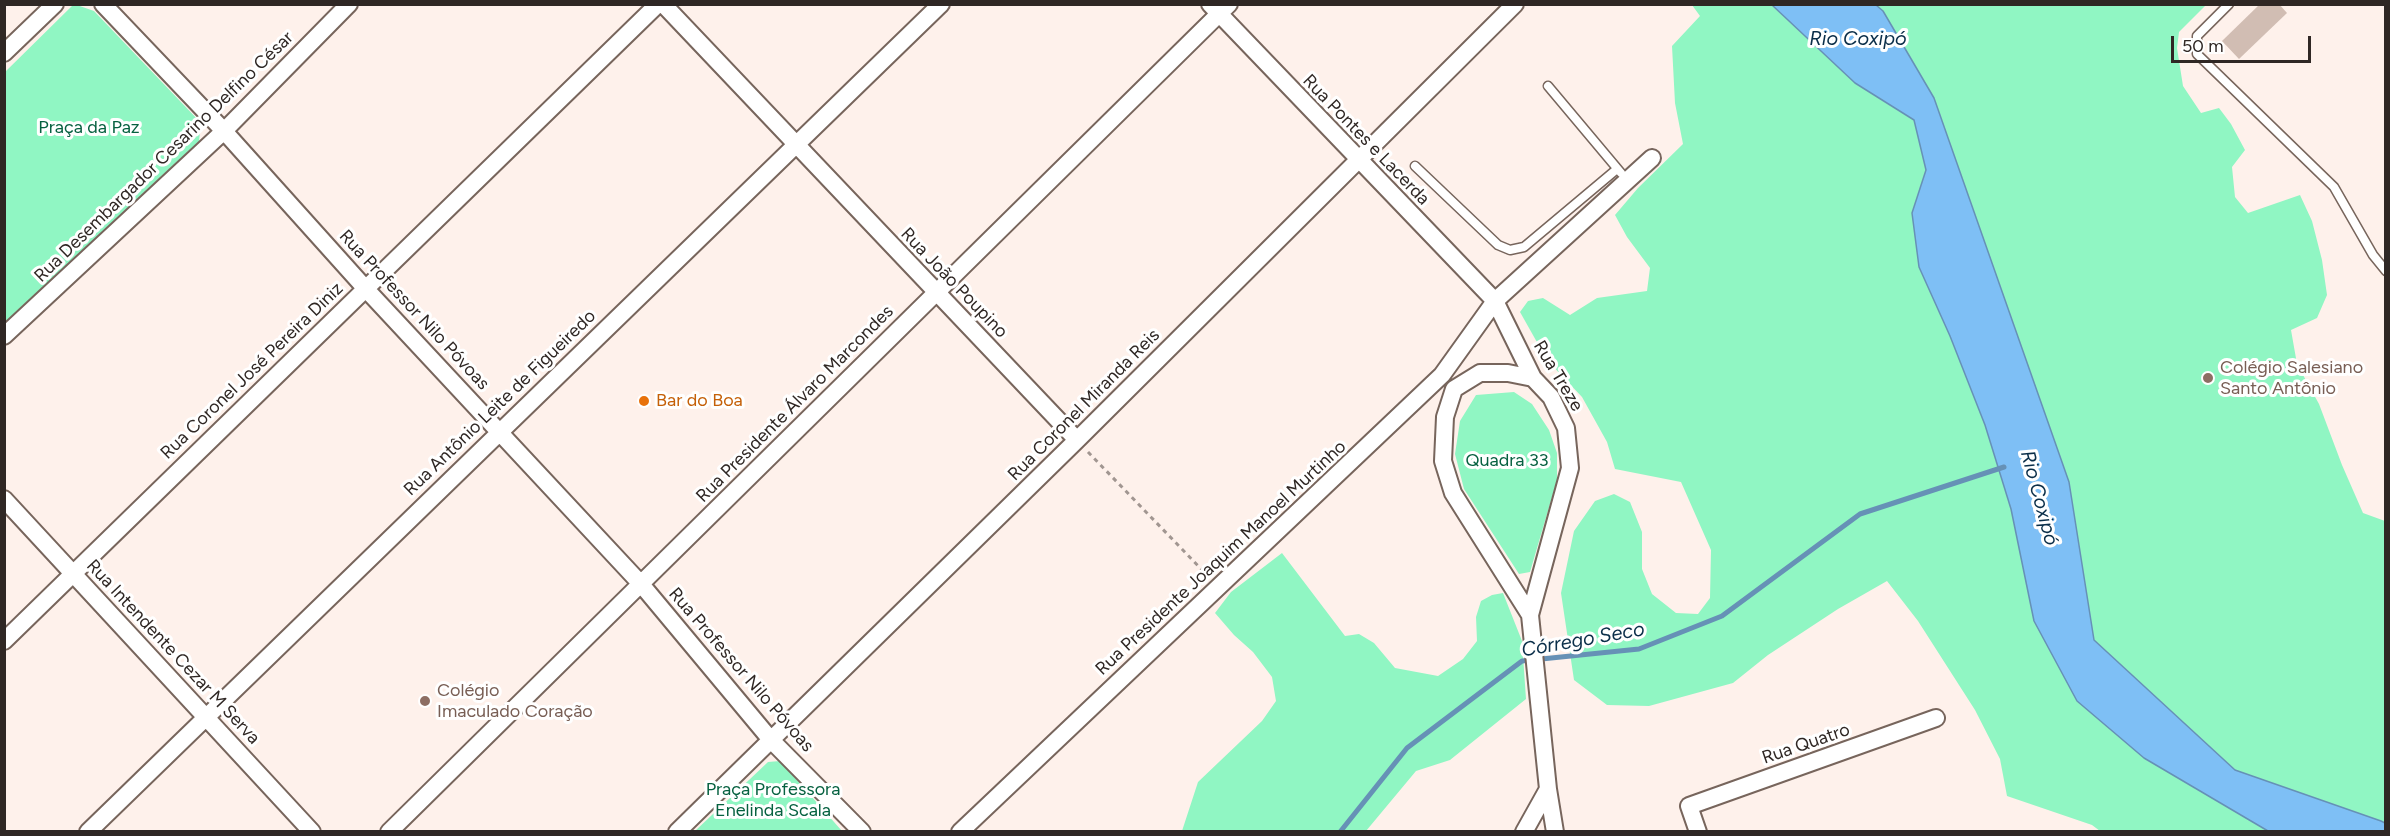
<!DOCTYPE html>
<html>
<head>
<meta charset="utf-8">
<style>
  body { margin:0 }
  #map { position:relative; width:2390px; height:836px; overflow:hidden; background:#fef1eb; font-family:Figtree,sans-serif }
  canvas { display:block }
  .frame { position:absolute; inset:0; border:6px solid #2f2724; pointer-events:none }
  .scale { position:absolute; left:2171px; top:36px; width:140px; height:27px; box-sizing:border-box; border:3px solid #2f2724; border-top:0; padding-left:8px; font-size:18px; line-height:21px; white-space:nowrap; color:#2f2724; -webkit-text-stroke:4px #fff; paint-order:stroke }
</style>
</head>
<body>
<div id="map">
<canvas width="2390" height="836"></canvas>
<div class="frame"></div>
<div class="scale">50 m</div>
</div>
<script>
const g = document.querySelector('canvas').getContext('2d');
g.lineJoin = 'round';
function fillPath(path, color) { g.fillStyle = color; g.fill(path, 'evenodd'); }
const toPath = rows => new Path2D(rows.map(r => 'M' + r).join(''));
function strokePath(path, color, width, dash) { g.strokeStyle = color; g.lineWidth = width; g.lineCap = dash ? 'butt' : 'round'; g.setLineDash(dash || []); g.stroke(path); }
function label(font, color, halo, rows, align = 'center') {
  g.font = font + ' Figtree,sans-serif'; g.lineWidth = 6; g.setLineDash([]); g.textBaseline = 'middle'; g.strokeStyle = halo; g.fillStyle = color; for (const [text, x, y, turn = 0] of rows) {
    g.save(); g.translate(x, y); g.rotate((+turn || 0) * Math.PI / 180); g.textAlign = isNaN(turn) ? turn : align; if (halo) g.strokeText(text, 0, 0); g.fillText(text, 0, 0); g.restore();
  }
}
fillPath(toPath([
  [74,4,94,11,201,123,199,141,5,322,5,72],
  [1692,5,1772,5,1855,83,1914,120,1926,170,1912,213,1919,267,1950,336,1985,425,2011,509,2144,758,2268,831,2100,831,2092,825,2007,796,2000,759,1975,710,1918,621,1887,581,1838,609,1768,655,1733,683,1649,706,1607,705,1574,680,1561,593,1574,531,1595,501,1614,494,1630,502,1642,532,1642,569,1652,594,1676,613,1698,614,1710,598,1711,550,1681,482,1615,469,1607,442,1582,397,1547,360,1520,312,1528,301,1543,298,1570,315,1597,298,1647,291,1650,268,1627,237,1615,215,1638,188,1683,144,1675,103,1672,46,1700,16],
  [1876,5,2206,5,2179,32,2177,48,2183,86,2201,113,2219,108,2231,124,2245,150,2232,167,2235,197,2248,213,2300,195,2312,221,2322,260,2327,295,2317,318,2291,330,2297,364,2319,404,2342,465,2363,513,2385,521,2385,823,2235,770,2094,640,2068,482,1934,98,1883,11],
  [1514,392,1532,404,1549,430,1557,453,1557,480,1530,572,1519,574,1464,489,1455,454,1460,421,1476,395],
  [1282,553,1345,636,1359,634,1374,643,1395,668,1438,676,1463,659,1477,641,1476,617,1481,601,1492,595,1503,593,1522,641,1526,699,1450,760,1416,771,1366,831,1182,831,1198,782,1262,721,1276,701,1272,677,1253,652,1234,635,1215,613,1231,592],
  [780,761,842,831,695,831,768,762]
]), '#90f6c3');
const water = toPath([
  [1772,5,1876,5,1883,11,1934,98,2069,482,2094,640,2235,770,2381,821,2385,823,2385,831,2268,831,2144,758,2077,701,2034,621,2011,509,1985,425,1950,336,1919,267,1912,213,1926,170,1914,120,1855,83,1772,5]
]);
fillPath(water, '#7ebff5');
strokePath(water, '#6691b6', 1.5);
strokePath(toPath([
  [1340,832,1407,748,1522,661,1639,649,1722,616,1860,514,2004,467]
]), '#6691b6', 5);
fillPath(toPath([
  [2260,4,2279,4,2287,13,2239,59,2222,41]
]), '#d1bdb3');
const lane = toPath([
  [2229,4,2197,36,2197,54,2334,187,2373,255,2386,271],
  [1548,86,1621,173],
  [1415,166,1498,245,1510,250,1524,247,1617,169]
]);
const street = toPath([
  [103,4,224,131,365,288,641,584,771,740,862,832],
  [663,4,1077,440],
  [1210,4,1495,301,1533,378,1551,397,1566,428,1570,468,1530,615],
  [4,53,55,4],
  [4,336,224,131,349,4],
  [1454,389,1445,417,1443,461,1453,493,1530,615,1548,789,1555,832],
  [1454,389,1480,373,1508,373,1533,378],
  [4,499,312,832],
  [4,641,658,4],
  [88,832,941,4],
  [389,832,1229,4],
  [677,832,1077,440,1515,4],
  [960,832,1442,375,1495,301,1652,158],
  [1524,832,1548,789],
  [1698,832,1689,806,1936,718]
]);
strokePath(lane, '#77655c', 11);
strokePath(street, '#77655c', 20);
strokePath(toPath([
  [1088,452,1207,575]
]), '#a19691', 3, [4.5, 4.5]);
strokePath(lane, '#fff', 8);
strokePath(street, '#fff', 16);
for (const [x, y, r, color] of [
  [2208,378,6,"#8d6e63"],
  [644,401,6,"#e8710a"],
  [425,701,6,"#8d6e63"]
]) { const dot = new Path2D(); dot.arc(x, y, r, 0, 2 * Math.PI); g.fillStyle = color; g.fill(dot); strokePath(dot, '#fff', 2); }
label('18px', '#066140', '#fff', [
  ["Praça da Paz",89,128],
  ["Quadra 33",1507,461],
  ["Praça Professora",773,790],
  ["Enelinda Scala",773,811]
]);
label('18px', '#2f2724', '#fff', [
  ["Rua Pontes e Lacerda",1366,140,46],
  ["Rua Desembargador Cesarino Delfino César",164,157,-44],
  ["Rua João Poupino",954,283,46],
  ["Rua Professor Nilo Póvoas",414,310,47],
  ["Rua Coronel José Pereira Diniz",252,371,-44],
  ["Rua Treze",1558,376,59],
  ["Rua Antônio Leite de Figueiredo",500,403,-44],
  ["Rua Presidente Álvaro Marcondes",795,404,-45],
  ["Rua Coronel Miranda Reis",1084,405,-45],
  ["Rua Presidente Joaquim Manoel Murtinho",1221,558,-43],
  ["Rua Intendente Cezar M Serva",173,652,47],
  ["Rua Professor Nilo Póvoas",741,670,49],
  ["Rua Quatro",1806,744,-19]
]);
label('18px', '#785e54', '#fff', [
  ["Colégio Salesiano",2220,368],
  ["Santo Antônio",2220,389],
  ["Colégio",437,691],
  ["Imaculado Coração",437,712]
], 'left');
label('18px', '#c56008', '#fff', [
  ["Bar do Boa",656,401]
], 'left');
label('italic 20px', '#0a2e49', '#fff', [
  ["Rio Coxipó",1858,39],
  ["Rio Coxipó",2039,498,75],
  ["Córrego Seco",1583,640,-10]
]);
</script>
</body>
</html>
